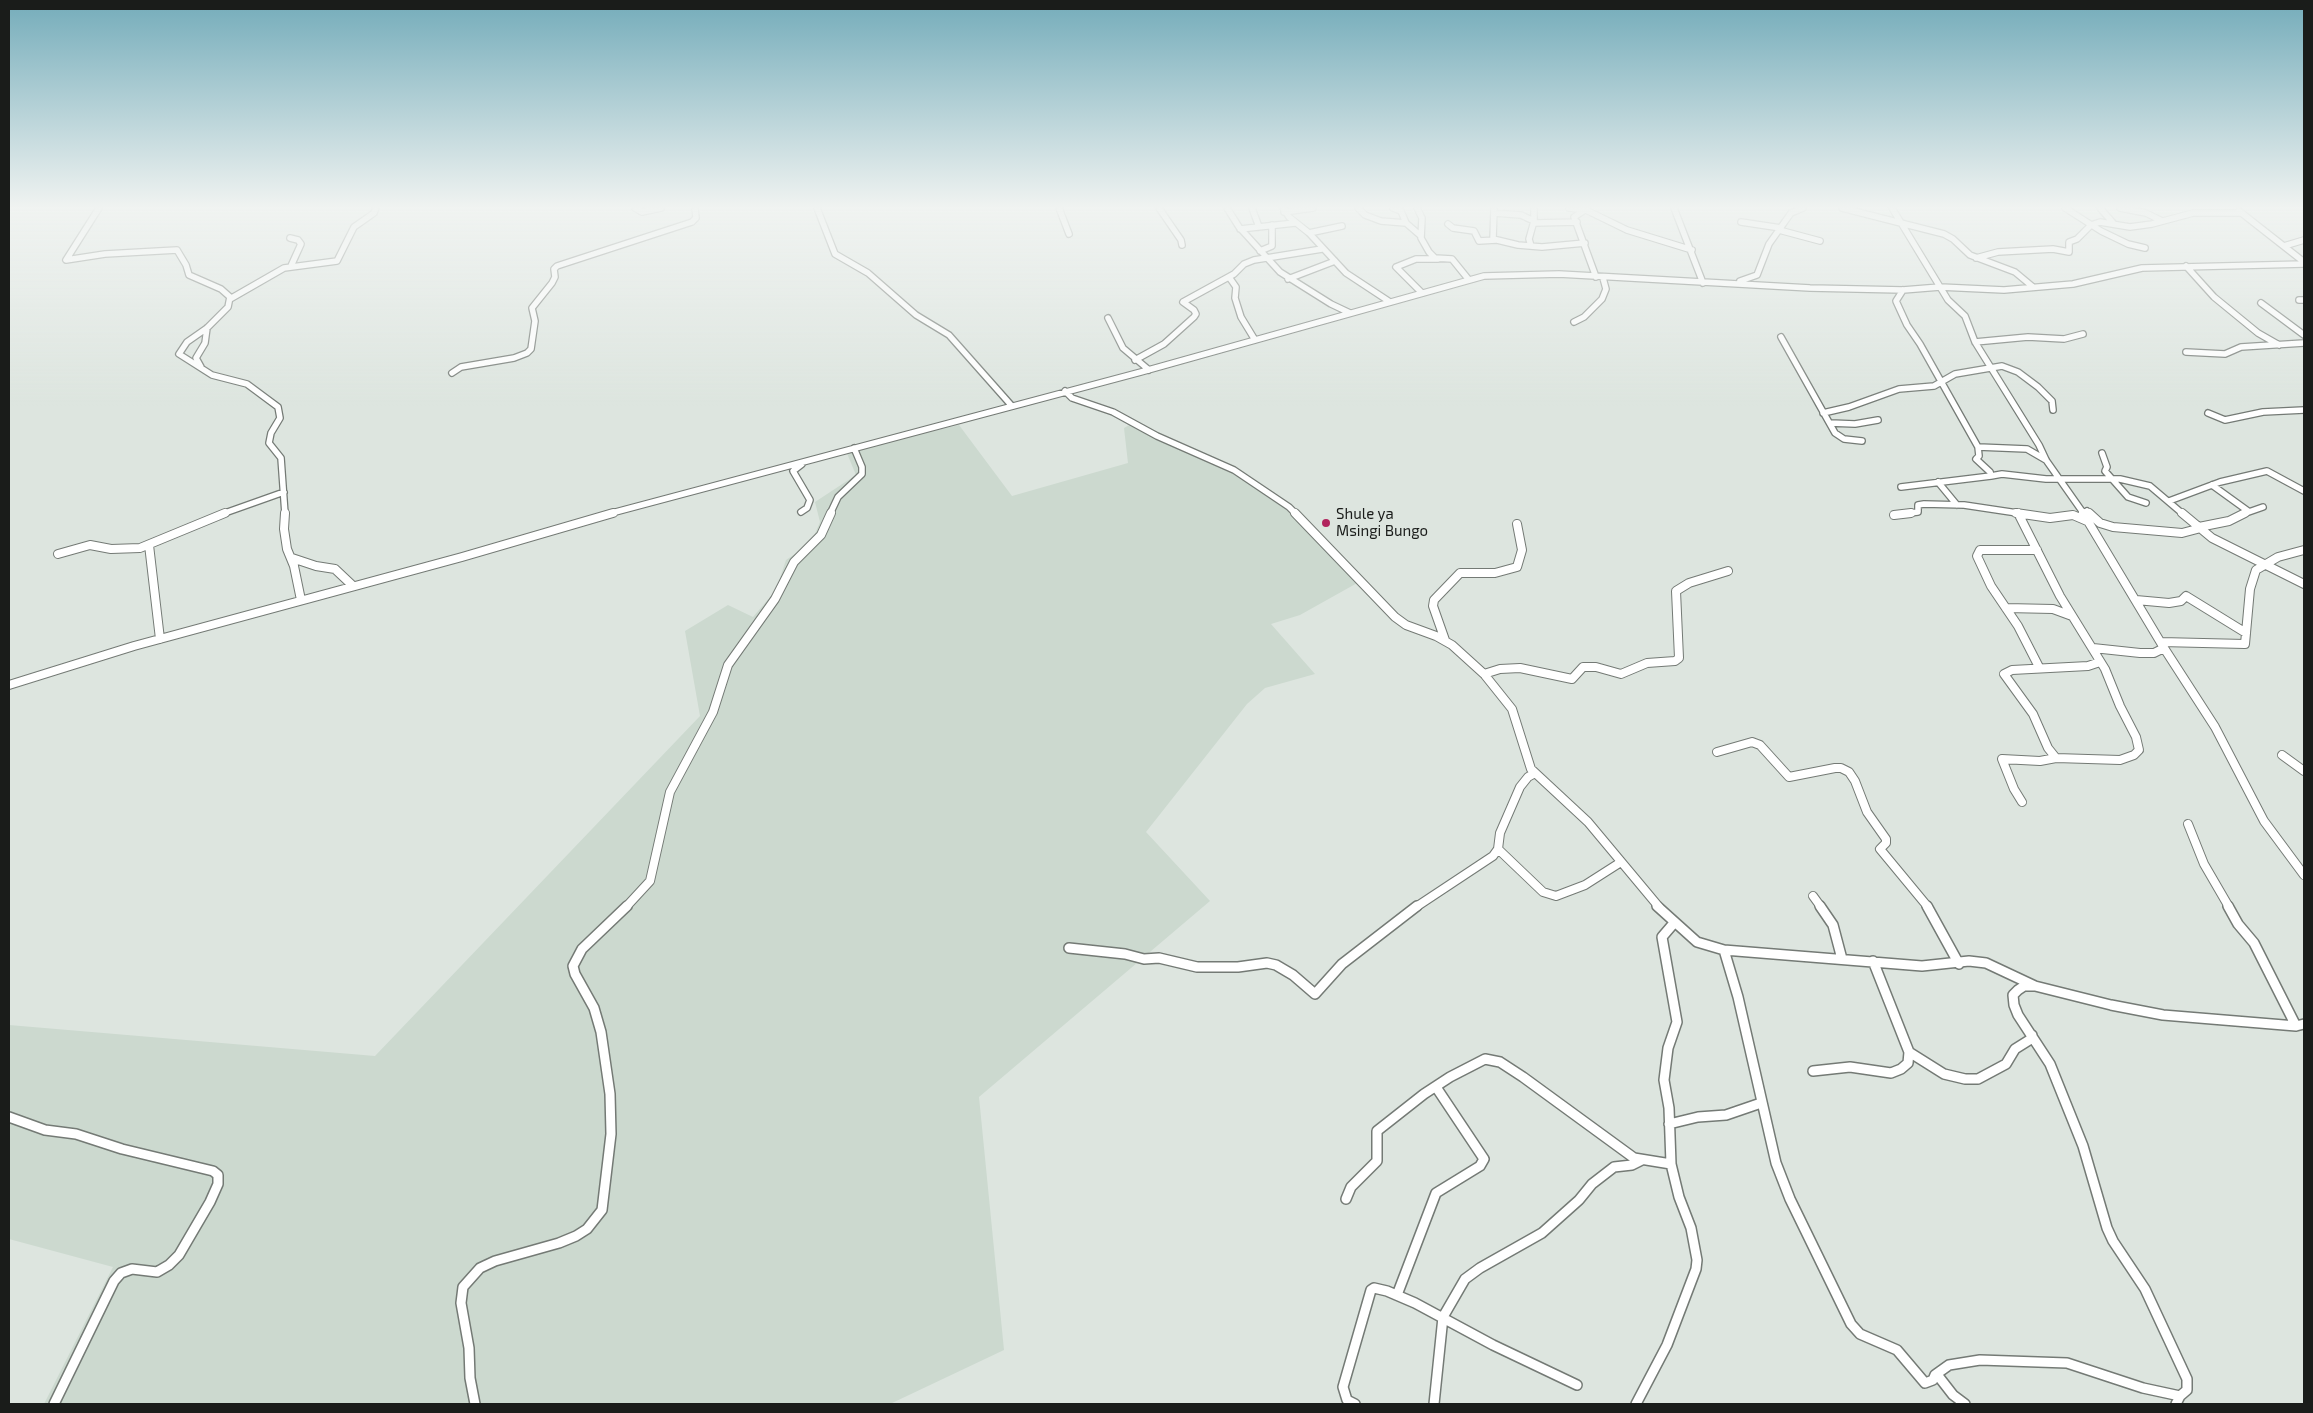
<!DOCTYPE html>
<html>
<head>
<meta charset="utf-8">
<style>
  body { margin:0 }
  #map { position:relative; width:2313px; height:1413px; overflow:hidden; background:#dde5df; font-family:"Exo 2",sans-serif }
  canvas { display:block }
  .frame { position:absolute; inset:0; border:10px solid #1a1c1a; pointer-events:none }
</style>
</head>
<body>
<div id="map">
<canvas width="2313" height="1413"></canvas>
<div class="frame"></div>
</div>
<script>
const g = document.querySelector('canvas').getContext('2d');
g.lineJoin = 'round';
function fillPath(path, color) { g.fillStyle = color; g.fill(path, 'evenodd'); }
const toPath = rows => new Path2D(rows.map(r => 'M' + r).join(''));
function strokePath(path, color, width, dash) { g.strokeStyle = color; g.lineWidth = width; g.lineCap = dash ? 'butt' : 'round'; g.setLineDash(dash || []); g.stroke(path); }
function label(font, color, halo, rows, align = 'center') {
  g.font = font + ' "Exo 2",sans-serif'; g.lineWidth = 4; g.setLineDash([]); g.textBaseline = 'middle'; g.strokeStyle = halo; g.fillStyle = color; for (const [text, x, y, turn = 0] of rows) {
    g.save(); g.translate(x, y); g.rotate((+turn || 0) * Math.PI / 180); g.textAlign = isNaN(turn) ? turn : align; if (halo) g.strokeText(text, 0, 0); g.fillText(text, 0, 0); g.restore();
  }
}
fillPath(toPath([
  [1133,423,1214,458,1279,497,1359,582,1300,615,1271,624,1315,674,1265,688,1247,704,1146,832,1210,901,979,1097,1004,1350,890,1404,44,1404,113,1267,9,1239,9,1025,375,1056,700,716,685,631,728,605,753,617,776,590,786,560,811,543,820,522,815,502,856,475,846,451,959,425,1012,496,1128,463,1124,428]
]), '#ccd9cf');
const minorFar2 = toPath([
  [99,208,66,260,105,254,177,250,186,265,189,275,221,289,230,297,228,307,207,328,187,342,179,354,212,375,247,384,278,407,280,418,271,433,269,443,281,458,285,514],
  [635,208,642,212,661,208],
  [817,208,835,254,868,273,916,315,949,335,1011,405],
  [1059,208,1069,234],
  [1159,208,1181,240,1182,245],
  [1227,208,1239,227,1280,272,1331,304,1350,313],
  [1252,208,1259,227],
  [1283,208,1289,217,1309,233,1346,273,1390,302],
  [1358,208,1365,215,1381,221,1406,223],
  [1393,208,1401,211,1406,223,1421,236],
  [1417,208,1422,218,1421,238,1429,252,1435,258,1452,259,1469,280],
  [1494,208,1493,239,1518,245,1542,247,1585,243],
  [1534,208,1534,221],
  [1569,208,1586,210,1627,230,1692,250],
  [1674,208,1703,283],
  [1842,208,1944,234,1953,239,1970,255,2015,272,2033,287],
  [1892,208,1948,300,1965,316,1975,342,2039,445,2046,460,2084,514],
  [2065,208,2101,231,2128,244,2145,248],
  [2100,208,2114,224],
  [2120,208,2146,213,2162,221],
  [1585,210,1574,217,1596,277],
  [2239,211,2304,262],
  [1284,212,1313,208],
  [1494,213,1521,215,1534,221,1529,239,1531,246],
  [1741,222,1781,228],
  [1535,223,1577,222],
  [1448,224,1453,228,1474,231,1479,241,1496,240],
  [1240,229,1295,223],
  [1779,230,1820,241],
  [1309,233,1342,226],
  [290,238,298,240,301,244,291,266],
  [2284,246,2304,240],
  [1260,251,1272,246,1272,225],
  [1976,258,1998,252,2053,249,2069,252,2069,242,2077,239,2091,225,2100,222,2130,227,2152,224,2193,213,2242,213],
  [2186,266,2214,297,2258,333,2279,345],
  [1229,277,1236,287,1235,298,1241,317,1255,340],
  [1288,279,1335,261],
  [1740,281,1757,275,1769,244,1791,213,1803,208],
  [1421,292,1396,267,1416,259,1438,259],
  [230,299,284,268,337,261,354,227,374,213,376,208],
  [2299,300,2304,300],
  [2261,303,2304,335],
  [1108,318,1123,348,1149,370],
  [1574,322,1584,317,1602,299,1606,289,1603,278],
  [1781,337,1835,433,1844,439,1862,441],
  [1975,342,2028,337,2064,339,2083,334],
  [2186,352,2225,354,2241,347,2304,343],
  [1135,360,1164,344,1194,317,1196,314,1194,310,1183,302,1234,274,1244,264,1254,260,1322,249],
  [201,367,196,358,205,343,207,328],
  [452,373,461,367,514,358,527,353,531,349,535,321,532,308,552,283,555,277,554,269,557,266,692,222,696,218,695,208],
  [1065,391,1072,398,1113,412,1157,436,1234,470,1289,507,1296,514],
  [1823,413,1849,407,1899,389,1934,386,1955,374,2002,366,2018,372,2038,387,2052,401,2053,410],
  [2208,413,2225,420,2263,412,2304,410],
  [1830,423,1855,424,1878,420],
  [1978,447,2027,449,2046,460],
  [2102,453,2107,467,2105,471,2128,497,2146,503],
  [1991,476,2002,474,2046,479,2120,479,2150,486,2183,514],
  [1938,482,1957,505],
  [2212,485,2248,511],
  [1901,487,1991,476,1990,472,1976,459,1979,456,1978,447,1920,344,1907,325,1896,301,1903,290],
  [2169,501,2220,482,2267,471,2304,491],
  [2087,511,2090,514],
  [801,512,807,508,810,500,793,471,802,464],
  [222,514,284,492],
  [608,514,1141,372,1484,276,1559,274,1810,288,1903,290,1940,287,2004,290,2073,284,2142,268,2304,264],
  [830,514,838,497,862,474,862,467,854,448],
  [1901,514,1918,512,1918,505,1924,504,1964,505,2024,514],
  [2243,514,2263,507]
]);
const minorFar1 = toPath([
  [285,513,284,529,287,549,294,566,301,600],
  [1295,513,1395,617,1406,625,1436,636,1452,645,1484,674,1512,709,1531,769,1588,822,1659,907],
  [2016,513,2050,518,2073,515,2087,521],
  [2018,513,2060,596,2105,669,2120,706,2136,737,2139,750,2134,755,2120,760,2056,758,2040,761,2002,759,2014,789,2022,802],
  [2083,513,2164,648,2215,727,2264,821,2304,875],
  [2089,513,2100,523,2113,527,2182,533,2201,528],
  [2182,513,2212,538,2304,584],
  [1894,515,1911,513],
  [2199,527,2229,521,2245,513],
  [149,545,160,639],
  [2037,550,1980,550,1977,556,1991,586,2018,626,2039,667],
  [58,554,90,545,111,549,140,548,225,513],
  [292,558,316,566,335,569,353,586],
  [2136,600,2169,603,2181,601,2186,596,2246,633],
  [2006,608,2053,609,2072,616],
  [1445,640,1433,606,1434,600,1460,573,1495,573,1517,567,1522,550,1517,524],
  [2161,642,2245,644,2250,589,2256,570,2278,557,2304,550],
  [2093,648,2140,653,2154,653,2164,648],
  [1484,674,1500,669,1520,668,1572,679,1583,667,1596,667,1621,674,1647,663,1675,661,1679,658,1676,591,1689,583,1728,571],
  [9,685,134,646,462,557,613,513],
  [1717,752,1752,742,1760,745,1789,777,1835,768,1841,768,1849,772,1855,781,1867,812,1886,839,1886,843,1880,849,1928,907],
  [2282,755,2304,771],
  [2056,758,2048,748,2033,714,2004,674,2012,670,2088,666,2100,662],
  [2188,824,2204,864,2229,907],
  [1498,849,1543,892,1556,896,1585,885,1621,862],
  [1813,896,1821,907],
  [626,907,650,881,670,792,713,712,728,665,775,599,794,562,821,535,831,513],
  [1416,907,1493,856,1498,849,1500,833,1520,787,1528,777,1535,773]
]);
const minor = toPath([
  [1657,906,1697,942,1724,950,1922,966,1969,961,1986,963,2035,986,2111,1005,2163,1015,2296,1026,2304,1024],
  [1820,906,1833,925,1842,959],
  [1927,906,1959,964],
  [2228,906,2238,924,2254,943,2296,1026],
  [1069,948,1125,954,1144,959,1159,958,1197,967,1238,967,1267,963,1276,965,1293,975,1315,994,1342,964,1417,906],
  [1724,950,1738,997,1776,1163,1790,1199,1851,1324,1860,1334,1897,1350,1925,1383,1933,1380,1935,1375,1939,1377,1953,1395,1965,1404],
  [2033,986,2024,986,2018,990,2013,995,2014,1005,2018,1015,2050,1064,2083,1146,2107,1228,2113,1241,2145,1289,2187,1379,2187,1390,2180,1396,2176,1404],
  [1909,1052,1944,1074,1965,1079,1978,1079,2006,1064,2015,1049,2031,1039,2032,1035],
  [1813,1071,1850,1067,1891,1073,1901,1069,1908,1063,1909,1052,1873,961],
  [9,1117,45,1130,76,1134,122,1149,213,1171,218,1175,218,1184,210,1202,179,1255,169,1265,157,1272,132,1269,121,1273,114,1281,54,1404],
  [1669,1124,1698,1117,1726,1115,1761,1103],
  [1346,1199,1351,1187,1377,1161,1377,1131,1424,1094,1450,1077,1485,1059,1500,1062,1523,1077,1634,1158,1671,1164],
  [1397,1295,1436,1193,1480,1166,1484,1159,1436,1087],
  [1935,1375,1949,1365,1980,1360,2067,1363,2143,1388,2180,1396],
  [475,1404,470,1378,469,1348,461,1303,463,1287,480,1268,495,1261,559,1243,576,1236,587,1229,602,1210,611,1134,610,1094,601,1032,594,1008,575,974,573,966,582,949,627,906],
  [1355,1404,1347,1400,1343,1387,1371,1290,1374,1288,1387,1291,1415,1303,1493,1345,1577,1385],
  [1434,1404,1443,1317,1465,1279,1480,1268,1542,1233,1579,1200,1592,1184,1614,1167,1632,1165,1642,1160],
  [1636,1404,1667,1345,1696,1269,1697,1260,1691,1228,1679,1197,1671,1164,1669,1108,1664,1080,1668,1048,1677,1022,1662,937,1674,923]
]);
strokePath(minorFar2, '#747a75', 8);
strokePath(minorFar1, '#747a75', 10);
strokePath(minor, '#747a75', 12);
strokePath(minorFar2, '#fff', 5.5);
strokePath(minorFar1, '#fff', 8);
strokePath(minor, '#fff', 9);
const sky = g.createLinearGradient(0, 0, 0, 406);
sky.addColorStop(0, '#74acba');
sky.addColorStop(0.51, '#f0f3f1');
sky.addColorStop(1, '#f0f3f100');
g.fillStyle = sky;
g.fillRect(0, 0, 2313, 406);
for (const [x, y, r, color] of [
  [1326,523,5,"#b1245d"]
]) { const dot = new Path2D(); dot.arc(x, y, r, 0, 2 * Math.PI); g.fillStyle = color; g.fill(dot); strokePath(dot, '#dde5df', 2); }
label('15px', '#1a1c1a', '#dde5df', [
  ["Shule ya",1336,514],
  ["Msingi Bungo",1336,531]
], 'left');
</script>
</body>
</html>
